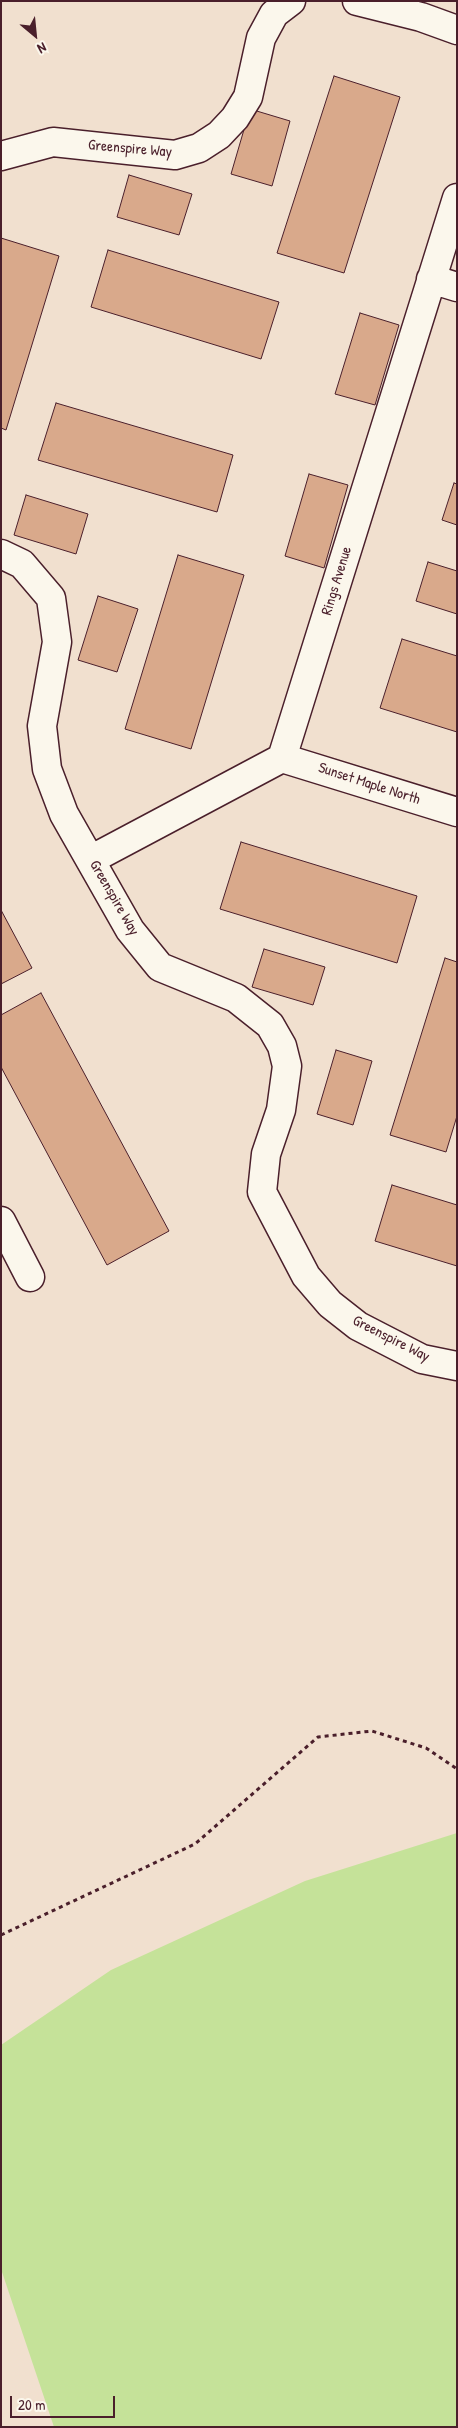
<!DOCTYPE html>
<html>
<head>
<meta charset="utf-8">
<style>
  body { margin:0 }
  #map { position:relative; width:458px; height:2428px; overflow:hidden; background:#f1e0cf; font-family:"Patrick Hand",sans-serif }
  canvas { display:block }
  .frame { position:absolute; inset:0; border:2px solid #4a1f2b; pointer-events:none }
  .north { position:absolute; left:10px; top:10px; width:50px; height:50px; -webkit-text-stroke:4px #fbf7ec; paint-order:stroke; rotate:152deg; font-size:14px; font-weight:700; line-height:20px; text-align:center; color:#4a1f2b }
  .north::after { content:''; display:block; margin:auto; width:18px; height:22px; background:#4a1f2b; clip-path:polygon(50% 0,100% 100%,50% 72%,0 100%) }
  .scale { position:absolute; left:10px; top:2396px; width:105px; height:22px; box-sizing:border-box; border:2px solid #4a1f2b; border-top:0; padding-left:6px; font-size:15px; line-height:18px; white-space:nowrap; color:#4a1f2b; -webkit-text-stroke:4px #fbf7ec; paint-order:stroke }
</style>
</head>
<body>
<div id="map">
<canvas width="458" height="2428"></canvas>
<div class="frame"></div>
<div class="north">N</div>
<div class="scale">20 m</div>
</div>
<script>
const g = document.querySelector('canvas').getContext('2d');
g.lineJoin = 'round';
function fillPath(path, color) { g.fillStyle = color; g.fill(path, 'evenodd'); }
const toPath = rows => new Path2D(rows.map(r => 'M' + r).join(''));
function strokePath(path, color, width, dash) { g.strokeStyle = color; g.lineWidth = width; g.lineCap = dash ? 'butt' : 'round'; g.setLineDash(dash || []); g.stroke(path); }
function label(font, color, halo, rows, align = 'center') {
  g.font = font + ' "Patrick Hand",sans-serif'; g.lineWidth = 4; g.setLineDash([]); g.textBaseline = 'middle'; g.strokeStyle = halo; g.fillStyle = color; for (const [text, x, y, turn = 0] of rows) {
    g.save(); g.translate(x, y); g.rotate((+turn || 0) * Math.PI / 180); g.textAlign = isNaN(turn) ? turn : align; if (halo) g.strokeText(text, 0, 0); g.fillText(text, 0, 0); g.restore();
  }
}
fillPath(toPath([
  [457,1833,457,2427,54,2427,1,2269,1,2045,111,1970,305,1881]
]), '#c5e299');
const building = toPath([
  [334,76,400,97,344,273,277,253,334,76],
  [250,109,290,121,272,186,231,174,250,109],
  [129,175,192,194,179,235,117,217,129,175],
  [1,238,59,256,6,430,1,428,1,238],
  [108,250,279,302,261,359,91,307,108,250],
  [360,313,399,325,375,405,335,394,360,313],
  [56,403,233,455,217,512,38,460,56,403],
  [309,474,348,485,324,568,285,556,309,474],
  [454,483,457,484,457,525,442,520,454,483],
  [26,495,88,514,76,554,14,535,26,495],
  [178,555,244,575,191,749,125,729,178,555],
  [428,562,457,571,457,614,416,601,428,562],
  [98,596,138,609,117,672,78,660,98,596],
  [402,639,457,656,457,732,380,708,402,639],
  [241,842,417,896,397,963,220,909,241,842],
  [1,910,32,968,1,984,1,910],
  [264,949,325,967,313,1005,252,987,264,949],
  [445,958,457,962,457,1116,446,1152,390,1135,445,958],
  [41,993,169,1231,107,1265,1,1067,1,1015,41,993],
  [336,1050,372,1061,353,1125,317,1114,336,1050],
  [392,1185,457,1205,457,1266,375,1241,392,1185]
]);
fillPath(building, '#d9a98b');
strokePath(building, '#4a1f2b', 1);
const minor = toPath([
  [357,1,421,17,457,30],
  [1,156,53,142,175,155,199,148,219,135,235,118,248,97,261,38,274,14,291,1],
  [431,279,457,287],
  [1,554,22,564,51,598,57,642,42,726,47,769,64,814,130,930,160,967,236,998,270,1025,282,1046,287,1066,281,1110,266,1154,262,1192,306,1276,330,1304,358,1326,422,1359,457,1366],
  [282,758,457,812],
  [92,859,282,758,457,198],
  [1,1221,30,1277]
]);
strokePath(minor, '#4a1f2b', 31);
strokePath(toPath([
  [1,1935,195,1844,318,1737,372,1731,426,1748,457,1769]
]), '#4a1f2b', 3, [4, 4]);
strokePath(minor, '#fbf7ec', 28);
label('15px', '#4a1f2b', '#fbf7ec', [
  ["Greenspire Way",130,149,5],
  ["Rings Avenue",337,581,-73],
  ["Sunset Maple North",369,784,18],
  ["Greenspire Way",114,898,60],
  ["Greenspire Way",391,1339,27]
]);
</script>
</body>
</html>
